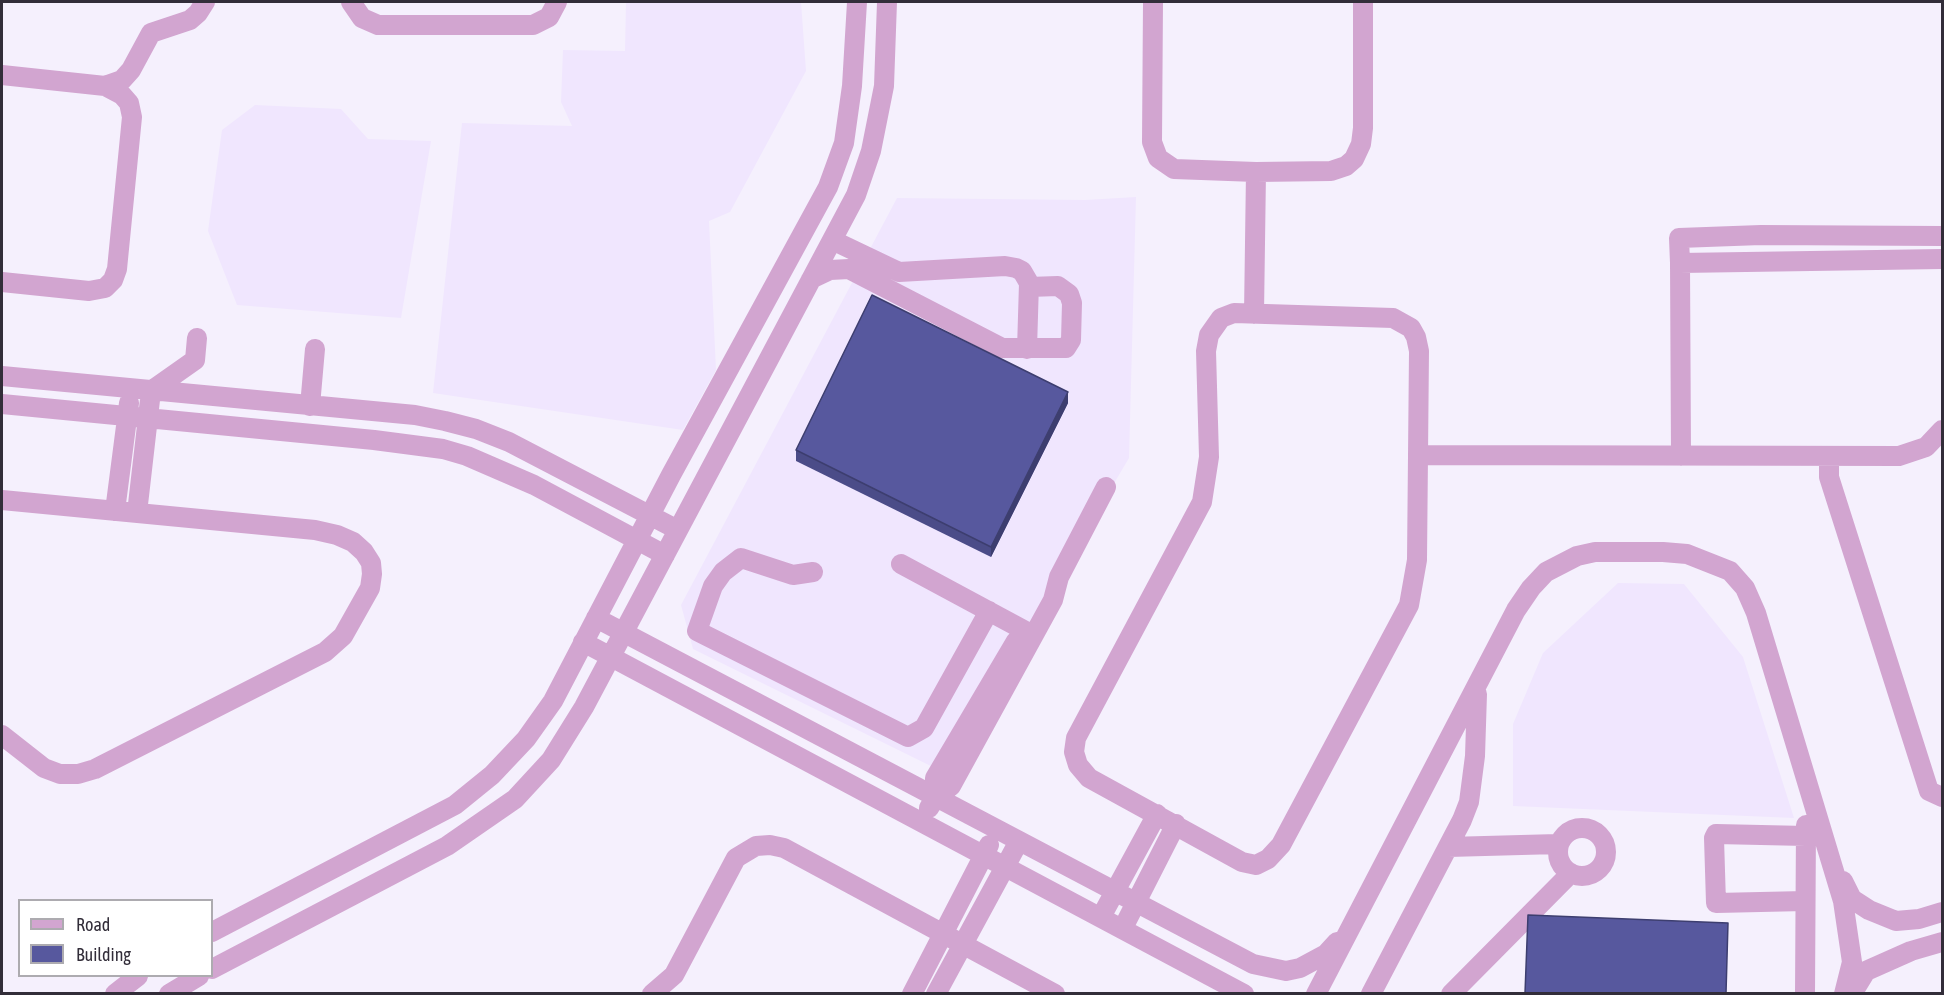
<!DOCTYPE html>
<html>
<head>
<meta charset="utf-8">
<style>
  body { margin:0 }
  #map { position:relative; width:1944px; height:995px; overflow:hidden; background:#f5f0fd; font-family:"Asap Condensed",sans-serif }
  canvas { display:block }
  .frame { position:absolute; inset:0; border:3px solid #322d39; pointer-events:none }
  .legend { position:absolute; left:18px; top:899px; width:195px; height:78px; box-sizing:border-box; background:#fff; border:2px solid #adabb0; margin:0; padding:8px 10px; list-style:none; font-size:18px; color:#322d39 }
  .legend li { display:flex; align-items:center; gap:12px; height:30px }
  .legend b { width:30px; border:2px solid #adabb0 }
</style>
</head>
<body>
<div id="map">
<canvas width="1944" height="995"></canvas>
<div class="frame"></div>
<ul class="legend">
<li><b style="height:8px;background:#d2a5d0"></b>Road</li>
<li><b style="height:16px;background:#57589e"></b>Building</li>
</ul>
</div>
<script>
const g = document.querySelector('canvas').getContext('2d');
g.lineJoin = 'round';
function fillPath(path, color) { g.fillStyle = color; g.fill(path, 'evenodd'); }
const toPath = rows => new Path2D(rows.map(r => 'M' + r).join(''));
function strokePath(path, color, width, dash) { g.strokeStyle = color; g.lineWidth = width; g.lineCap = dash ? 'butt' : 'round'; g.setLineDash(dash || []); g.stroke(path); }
fillPath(toPath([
  [626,2,801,2,806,71,730,212,709,221,716,370,683,430,433,393,462,123,572,126,561,102,563,50,625,51],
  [255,105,341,109,368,139,431,141,401,318,237,305,208,231,222,130],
  [1136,197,1129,458,943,772,693,649,681,605,897,198,1085,200],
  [1618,583,1684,584,1743,657,1794,818,1513,806,1513,724,1543,653]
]), '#f0e6fe');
strokePath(toPath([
  [351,2,362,18,378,25,533,25,549,17,557,2],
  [1153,2,1152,142,1158,158,1174,169,1256,172,1331,171,1346,166,1354,159,1361,144,1363,128,1363,2],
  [2,75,105,86,122,95,129,103,132,117,117,269,113,280,105,288,89,291,2,282],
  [105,86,122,80,131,70,151,33,190,20,198,13,205,2],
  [1942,236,1761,235,1679,238,1680,263,1942,259],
  [832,240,899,272,1005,266,1016,268,1022,271,1029,283,1027,349],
  [1680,263,1681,456],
  [811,279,830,270,849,269,1002,348,1066,348,1071,340,1072,303,1069,294,1058,286,1029,287],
  [1234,313,1393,318,1411,328,1416,337,1419,351,1417,560,1409,605,1281,845,1268,859,1256,865,1242,862,1089,778,1078,765,1074,752,1076,738,1202,502,1209,457,1206,351,1209,335,1221,318,1234,313],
  [1254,314,1256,172],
  [2,376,415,415,445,421,476,429,509,442,678,530],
  [2,404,374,440,443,449,467,456,534,485,665,555],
  [310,406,315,349],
  [1418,455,1899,456,1926,447,1942,430],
  [1829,456,1829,477,1929,791,1942,797],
  [2,500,315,530,337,535,353,542,364,552,371,563,372,574,370,588,343,636,325,652,95,769,78,774,60,774,44,768,2,735],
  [115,511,129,403],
  [137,513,151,391,195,360,197,338],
  [901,564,1033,635],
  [813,572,793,575,741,558,723,572,713,586,697,631,908,737,924,728,989,611],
  [596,618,1253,964,1286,971,1300,968,1326,954,1337,942],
  [583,642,1244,994],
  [935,798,935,778,1016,641],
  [929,808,935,798,951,786,1053,600,1059,577,1106,487],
  '1558 852a24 24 0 1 1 48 0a24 24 0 1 1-48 0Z',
  [1448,847,1558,844],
  [1843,881,1852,899,1869,910,1896,921,1919,919,1942,912],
  [1805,901,1716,903,1714,838,1716,834,1806,836],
  [1101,917,1157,814],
  [1123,928,1176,824],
  [212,932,455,805,492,775,526,739,553,701,671,475,828,187,844,143,852,86,857,2],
  [212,969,447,846,515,799,551,760,584,707,856,195,871,151,884,86,887,2],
  [115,994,138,976],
  [169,994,199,976],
  [652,994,674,975,736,858,756,846,770,845,784,848,1055,994],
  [912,994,989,845],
  [936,994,1019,841],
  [1316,994,1516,610,1531,588,1546,572,1577,556,1595,552,1663,552,1687,554,1730,571,1745,588,1756,613,1843,901,1852,962,1844,994],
  [1371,994,1462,820,1469,802,1475,756,1477,694],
  [1451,994,1571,873],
  [1805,994,1806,825],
  [1852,994,1866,971,1911,951,1942,942]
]), '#d2a5d0', 20);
fillPath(toPath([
  [1068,403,991,557,796,461,796,450]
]), '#4b4c88');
fillPath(toPath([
  [1068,392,1068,403,991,557,991,547]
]), '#3d3e6f');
const building = toPath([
  [872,295,1068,392,991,547,796,450,872,295],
  [1528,915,1728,923,1726,993,1525,993,1528,915]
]);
fillPath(building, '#57589e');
strokePath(building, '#3d3e6f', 1.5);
</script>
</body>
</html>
